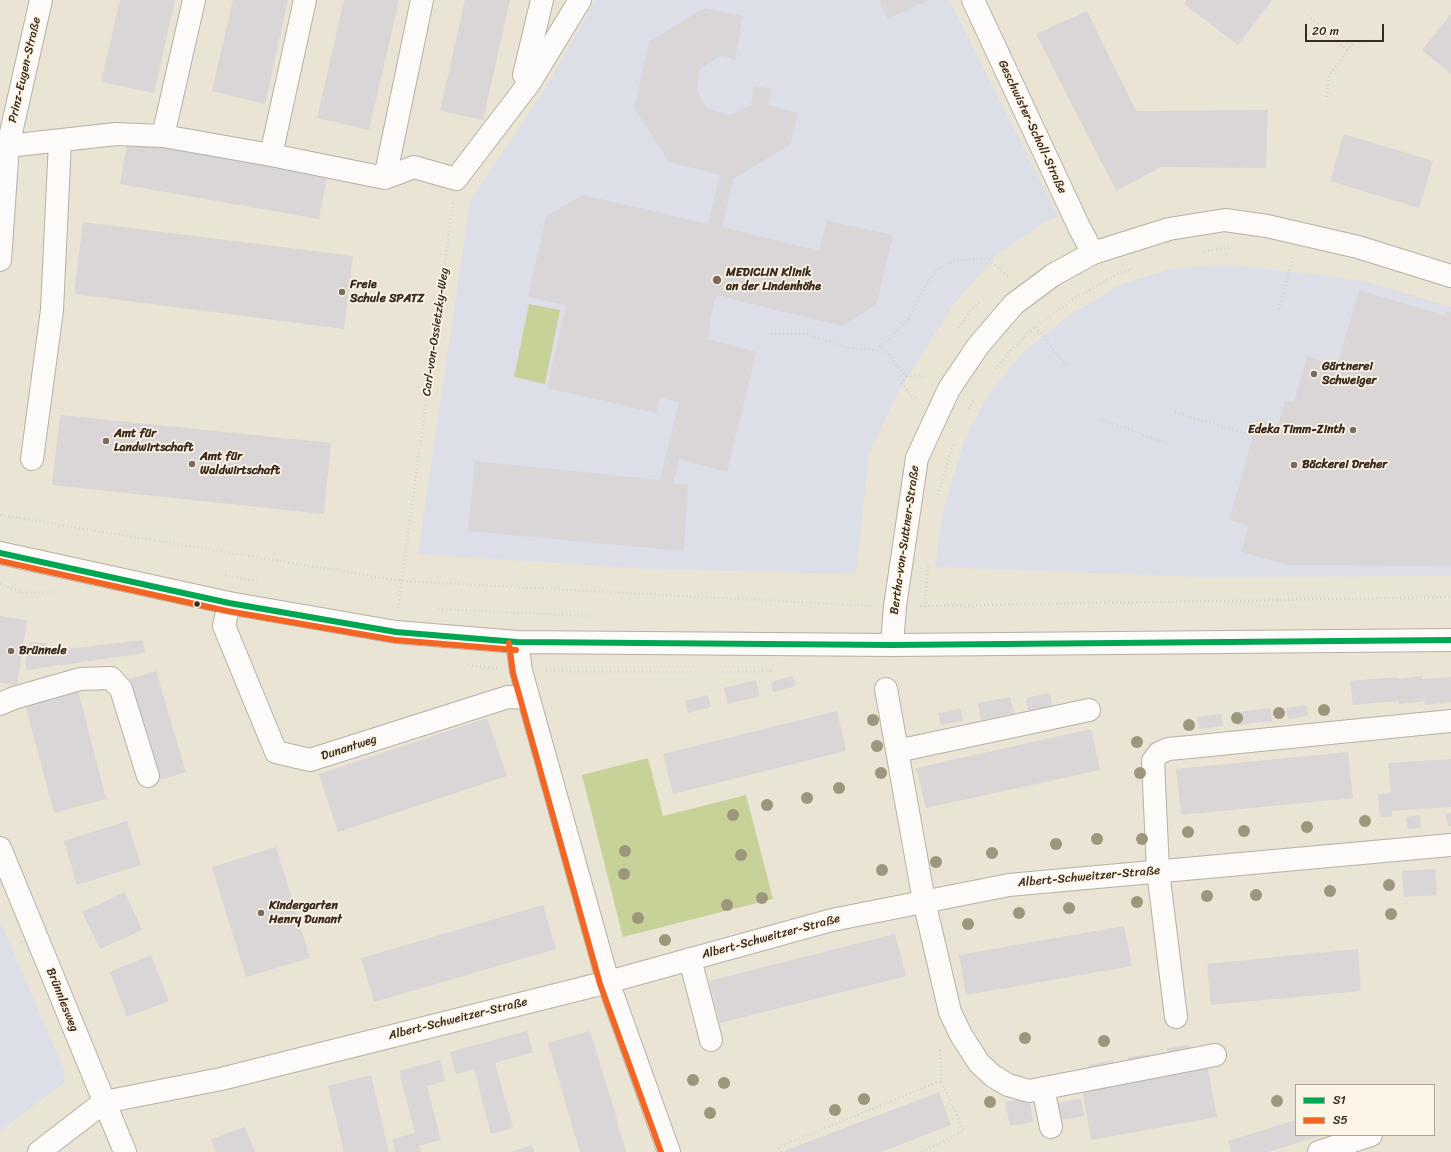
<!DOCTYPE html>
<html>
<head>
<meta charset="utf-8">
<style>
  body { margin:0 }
  #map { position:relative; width:1451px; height:1152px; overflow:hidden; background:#eae4d4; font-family:Sriracha,sans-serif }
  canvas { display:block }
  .legend { position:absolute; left:1295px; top:1084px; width:140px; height:52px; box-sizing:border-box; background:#fcf5e5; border:1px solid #afa495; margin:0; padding:5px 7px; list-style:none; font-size:12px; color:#3b2a1e }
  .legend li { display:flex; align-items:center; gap:8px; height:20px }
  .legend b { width:20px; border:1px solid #afa495 }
  .scale { position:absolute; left:1305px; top:24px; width:79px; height:18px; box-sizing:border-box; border:2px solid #3b2a1e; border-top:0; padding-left:5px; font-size:12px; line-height:14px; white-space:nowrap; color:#3b2a1e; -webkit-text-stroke:3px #fcf5e5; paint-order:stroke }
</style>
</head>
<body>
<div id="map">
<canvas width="1451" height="1152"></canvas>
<ul class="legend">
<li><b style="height:5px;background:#00a651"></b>S1</li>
<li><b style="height:5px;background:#f26522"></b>S5</li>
</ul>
<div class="scale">20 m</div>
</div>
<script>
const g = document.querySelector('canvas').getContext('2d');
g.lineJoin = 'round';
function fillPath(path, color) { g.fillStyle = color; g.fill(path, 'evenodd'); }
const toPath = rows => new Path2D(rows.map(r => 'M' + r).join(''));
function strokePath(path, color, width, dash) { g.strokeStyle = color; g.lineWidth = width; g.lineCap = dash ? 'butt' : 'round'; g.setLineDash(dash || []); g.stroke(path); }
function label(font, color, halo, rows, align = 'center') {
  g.font = font + ' Sriracha,sans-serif'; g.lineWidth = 3.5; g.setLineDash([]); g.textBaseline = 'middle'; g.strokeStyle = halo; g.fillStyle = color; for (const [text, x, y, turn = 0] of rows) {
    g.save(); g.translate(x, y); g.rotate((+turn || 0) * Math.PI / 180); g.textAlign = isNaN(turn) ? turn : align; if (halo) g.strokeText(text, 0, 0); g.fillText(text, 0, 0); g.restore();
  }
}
fillPath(toPath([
  [596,0,949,0,1058,216,1042,224,998,254,953,305,898,392,869,453,856,574,649,569,418,554,470,201,542,94],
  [1228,265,1305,273,1365,281,1451,307,1451,576,1204,577,935,567,942,515,964,441,989,394,1022,353,1067,317,1124,283,1172,269],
  [0,921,63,1068,65,1082,0,1131]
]), '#dcdee8');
fillPath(toPath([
  [529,304,560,310,545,384,514,377],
  [648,758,663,816,746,795,773,899,623,937,582,775]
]), '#c7d299');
fillPath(toPath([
  [120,0,175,0,154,93,101,82],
  [233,0,288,0,265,104,212,91],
  [344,0,399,0,369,130,317,118],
  [465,0,510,0,483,120,440,111],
  [879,0,928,0,888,19],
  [1187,0,1272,0,1238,45,1184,4],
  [704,8,743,16,735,60,721,55,700,69,697,90,707,109,730,115,751,105,754,86,772,89,768,105,798,113,790,145,733,179,722,227,819,251,827,221,893,235,876,305,842,326,716,295,711,316,708,339,756,352,727,472,679,459,673,483,688,485,684,551,468,531,475,461,660,480,679,402,660,397,656,413,547,388,566,305,528,297,546,216,583,195,708,224,720,175,669,162,634,108,649,42],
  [1087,11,1136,111,1268,110,1266,168,1161,167,1116,191,1036,34],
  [1451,14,1451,74,1422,50],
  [1344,134,1433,161,1419,208,1330,181],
  [128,140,327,176,319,219,120,184],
  [83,222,353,256,344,329,74,294],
  [1359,290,1443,315,1448,311,1451,312,1451,566,1287,565,1241,552,1249,526,1229,520,1258,419,1278,425,1285,401,1294,403,1307,357,1337,366],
  [60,415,331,443,324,514,52,485],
  [0,616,27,620,17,685,0,683],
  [143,640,145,653,27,670,25,663,30,642,46,643,50,651],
  [156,671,186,772,160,780,130,679],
  [793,676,796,686,773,692,771,682],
  [1422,676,1422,679,1451,677,1451,702,1425,705,1425,701,1399,704,1399,701,1353,705,1350,681,1397,677,1397,679],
  [756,680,760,696,728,704,724,688],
  [78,690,106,799,54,813,25,704],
  [1050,693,1052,706,1028,710,1026,698],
  [708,695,711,707,688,713,685,701],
  [1010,697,1014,713,981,720,978,703],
  [1307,705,1308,716,1288,719,1286,708],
  [1270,708,1272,721,1238,725,1237,712],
  [961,709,963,721,941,725,938,713],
  [837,711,846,751,673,794,663,754],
  [1221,714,1223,726,1199,729,1197,717],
  [487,718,507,776,338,832,319,774],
  [1091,729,1100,770,926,808,916,768],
  [1348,752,1353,798,1181,815,1176,769],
  [1451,759,1451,807,1392,811,1392,816,1380,817,1378,794,1391,793,1388,763],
  [1451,813,1451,826,1448,827,1446,814],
  [1420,815,1421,828,1407,829,1406,817],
  [127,821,141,865,77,885,64,841],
  [276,847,310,958,246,977,212,867],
  [1435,869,1437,895,1404,897,1402,871],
  [125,892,142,930,100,949,82,912],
  [543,905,556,949,374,1002,361,958],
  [1124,926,1132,966,966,995,959,955],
  [895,934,906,976,720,1023,709,981],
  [1358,949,1361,991,1211,1005,1207,964],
  [151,955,169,1001,127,1017,110,972],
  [527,1031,533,1052,495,1063,513,1128,491,1134,474,1069,456,1074,450,1052],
  [590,1031,613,1106,626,1152,580,1152,548,1043],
  [1189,1045,1191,1057,1169,1059,1167,1048],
  [1150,1054,1151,1064,1130,1067,1128,1057],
  [440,1060,445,1081,427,1086,441,1140,419,1146,421,1152,395,1152,392,1139,415,1133,399,1071],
  [1113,1060,1115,1069,1089,1074,1088,1065],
  [1207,1065,1217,1117,1091,1140,1082,1088],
  [371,1075,389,1152,344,1152,328,1086],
  [939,1092,951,1125,881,1152,785,1152,784,1151],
  [1029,1098,1033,1122,1010,1126,1005,1102],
  [1081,1099,1084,1116,1058,1120,1056,1103],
  [1296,1120,1296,1135,1323,1135,1268,1152,1231,1152,1228,1141],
  [245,1127,255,1152,216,1152,211,1139],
  [532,1145,534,1152,511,1152]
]), '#dad5d7');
const minor = toPath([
  [973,0,1080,229,1093,253],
  [529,81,524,75,542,0],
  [163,136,194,0],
  [0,145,8,146,116,134,163,136,271,155,385,178,414,167,456,179,530,82,580,0],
  [271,155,305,0],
  [385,178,422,0],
  [0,260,8,146,41,0],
  [32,459,52,310,60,141],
  [0,553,229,603,396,632,517,642,892,645,1451,640],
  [229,603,224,626,276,752,310,760,508,697,528,698],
  [517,642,521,671,608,982,669,1152],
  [892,645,895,606,917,458,949,389,978,346,1014,304,1053,275,1093,253,1169,229,1225,220,1267,226,1358,247,1451,276],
  [886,689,924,901,950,1012,961,1035,979,1063,993,1076,1008,1085,1029,1091,1215,1055],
  [0,704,14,698,80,679,111,678,121,689,148,776],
  [897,751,1089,710],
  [0,848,125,1152],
  [690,959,711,1040],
  [1176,1017,1158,871,1153,761,1159,753,1168,749,1190,747,1451,721],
  [1043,1088,1051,1127],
  [39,1152,104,1102,221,1079,608,982,832,920,1009,885,1451,845],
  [1319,1152,1371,1135]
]);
strokePath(minor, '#b6b0a6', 24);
strokePath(toPath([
  [1308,15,1348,51],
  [1327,97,1329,76,1354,42,1381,40],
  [1204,251,1232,247],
  [1279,309,1293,257],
  [1035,327,1066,365],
  [959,328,970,311,981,301],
  [771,334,807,334,849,348,876,350,889,339,908,320,922,292,936,270,956,260,988,259,1009,277],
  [880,346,891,357,896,365,906,376,920,375,924,378],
  [995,369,1012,349,1035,327,1072,300,1118,274,1133,268],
  [906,376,902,384,910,395,917,398],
  [969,409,974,399],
  [1175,412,1254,436],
  [1102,419,1167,444],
  [938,495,953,444],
  [0,515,402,581,871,606],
  [225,575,257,581],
  [0,584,22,593,54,592],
  [920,606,1451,597],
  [925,607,928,563],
  [398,608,453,203],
  [438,609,587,616],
  [468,665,497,668],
  [546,671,713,672,773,671],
  [781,1152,778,1147,941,1081],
  [922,1152,964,1131,941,1081,940,1049]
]), '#d5d2cd', 2.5, [1, 3]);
strokePath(minor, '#fcfbf9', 22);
strokePath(toPath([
  [0,553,229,603,396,632,517,642,892,645,1451,640]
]), '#00a651', 6);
strokePath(toPath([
  [0,561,227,611,395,640,516,650],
  [509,643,513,673,600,984,661,1152]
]), '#f26522', 6);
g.fillStyle = '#9c977c';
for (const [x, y] of [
  [1324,710],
  [1279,713],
  [1237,718],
  [873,720],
  [1189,725],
  [1137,742],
  [877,746],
  [881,773],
  [1140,773],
  [839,788],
  [807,798],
  [767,805],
  [733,815],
  [1365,821],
  [1307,827],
  [1244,831],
  [1188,832],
  [1097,839],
  [1142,839],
  [1056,844],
  [625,851],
  [992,853],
  [741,855],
  [936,862],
  [882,870],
  [624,874],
  [1389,885],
  [1330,891],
  [1256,895],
  [1207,896],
  [762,898],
  [1137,902],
  [727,905],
  [1069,908],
  [1019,913],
  [1391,914],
  [638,918],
  [968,924],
  [665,940],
  [1025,1038],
  [1104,1041],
  [693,1080],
  [724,1083],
  [864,1099],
  [1277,1101],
  [990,1102],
  [835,1110],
  [710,1113]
]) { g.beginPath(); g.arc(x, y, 6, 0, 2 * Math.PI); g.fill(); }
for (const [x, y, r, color] of [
  [717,280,5,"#786b5e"],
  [342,292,4,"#786b5e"],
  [1314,374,4,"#786b5e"],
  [1353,430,4,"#786b5e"],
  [106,441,4,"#786b5e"],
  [192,464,4,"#786b5e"],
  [1294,465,4,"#786b5e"],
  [197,604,3.5,"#3b2a1e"],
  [11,651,4,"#786b5e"],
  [261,913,4,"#786b5e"]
]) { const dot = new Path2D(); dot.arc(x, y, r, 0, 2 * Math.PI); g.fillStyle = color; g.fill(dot); strokePath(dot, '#fcf5e5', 1.5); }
label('12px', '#3b2a1e', '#fcf5e5', [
  ["Prinz-Eugen-Straße",25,70,-77],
  ["Geschwister-Scholl-Straße",1032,127,65],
  ["Carl-von-Ossietzky-Weg",436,332,-82],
  ["Bertha-von-Suttner-Straße",905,540,-82],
  ["Dunantweg",349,748,-18],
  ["Albert-Schweitzer-Straße",1089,877,-5],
  ["Albert-Schweitzer-Straße",771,937,-15],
  ["Brünnlesweg",62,1000,68],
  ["Albert-Schweitzer-Straße",458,1019,-14]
]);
label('bold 12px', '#3b2a1e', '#fcf5e5', [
  ["MEDICLIN Klinik",726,273],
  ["an der Lindenhöhe",726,287],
  ["Freie",350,285],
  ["Schule SPATZ",350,299],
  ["Gärtnerei",1322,367],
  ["Schweiger",1322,381],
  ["Edeka Timm-Zinth",1345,430,"right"],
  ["Amt für",114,434],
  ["Landwirtschaft",114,448],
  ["Amt für",200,457],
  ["Waldwirtschaft",200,471],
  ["Bäckerei Dreher",1302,465],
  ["Brünnele",19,651],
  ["Kindergarten",269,906],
  ["Henry Dunant",269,920]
], 'left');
</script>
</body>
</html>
